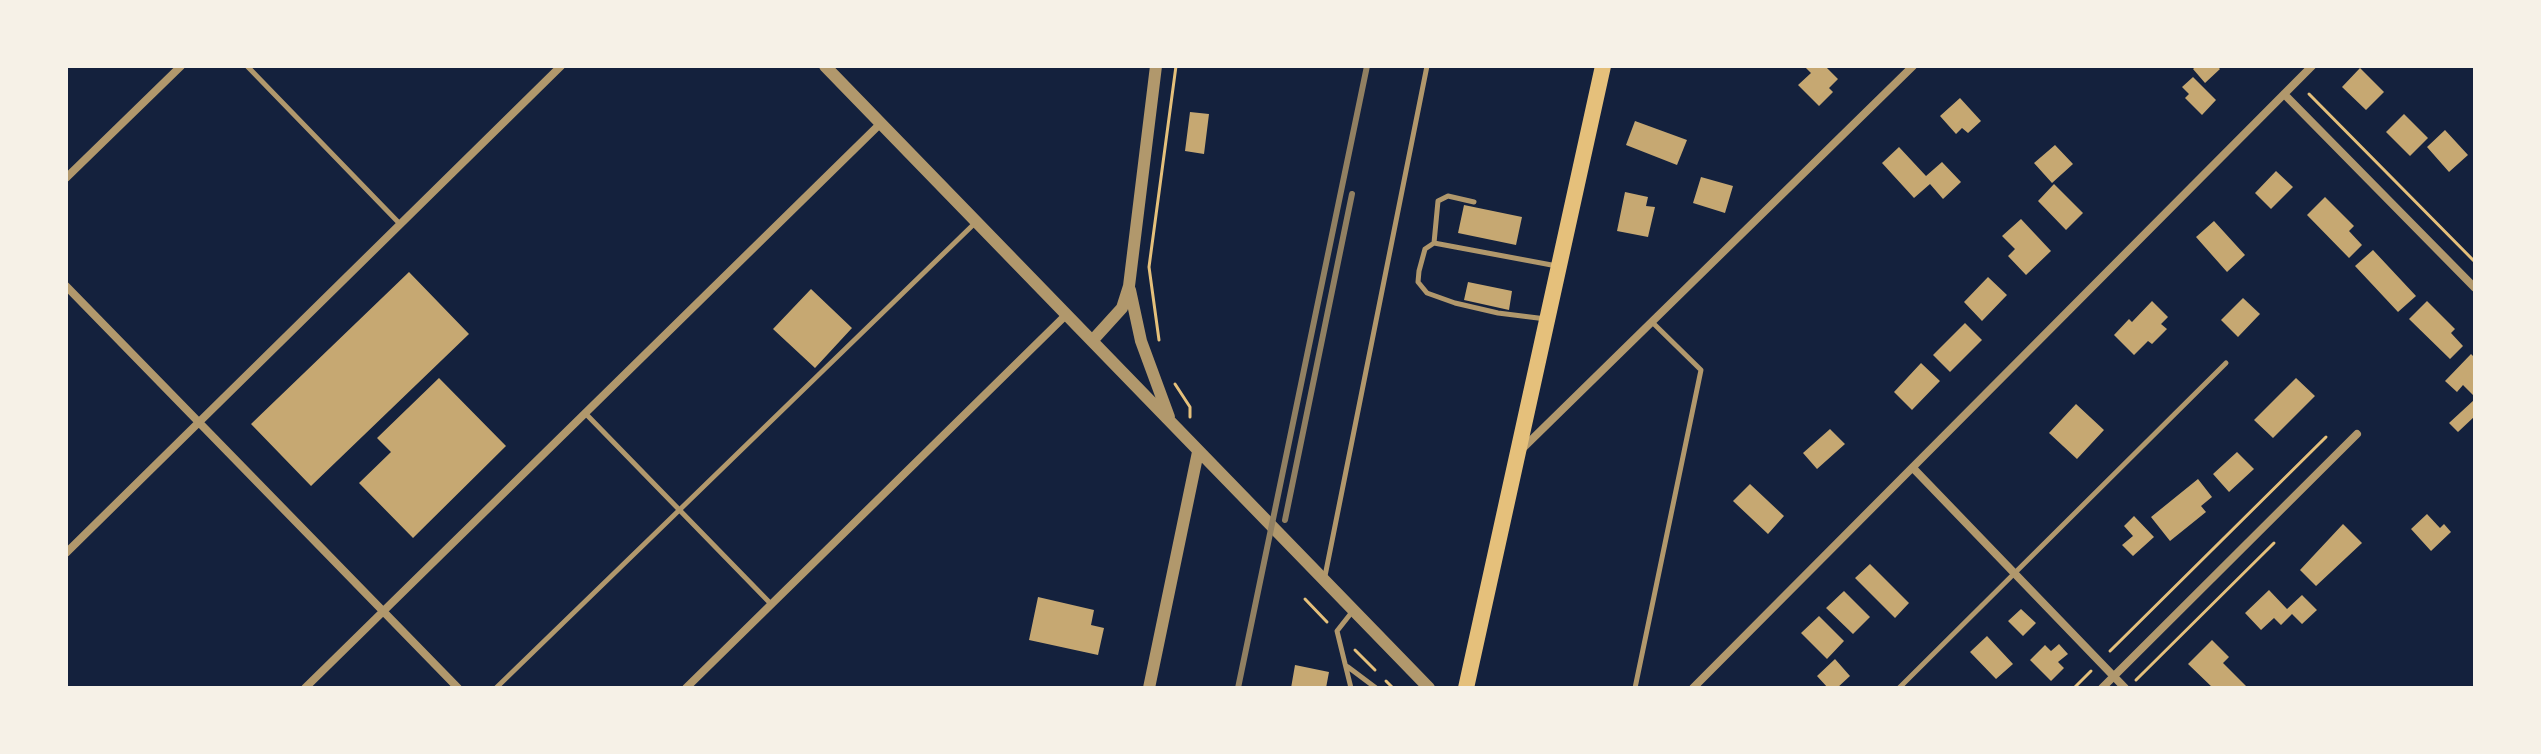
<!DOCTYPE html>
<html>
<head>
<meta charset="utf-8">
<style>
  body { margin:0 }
  #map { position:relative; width:2541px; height:754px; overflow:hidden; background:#14213d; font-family:Jost,sans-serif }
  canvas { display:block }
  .frame { position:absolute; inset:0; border:68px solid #f6f1e7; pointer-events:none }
</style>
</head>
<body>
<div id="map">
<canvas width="2541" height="754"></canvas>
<div class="frame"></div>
</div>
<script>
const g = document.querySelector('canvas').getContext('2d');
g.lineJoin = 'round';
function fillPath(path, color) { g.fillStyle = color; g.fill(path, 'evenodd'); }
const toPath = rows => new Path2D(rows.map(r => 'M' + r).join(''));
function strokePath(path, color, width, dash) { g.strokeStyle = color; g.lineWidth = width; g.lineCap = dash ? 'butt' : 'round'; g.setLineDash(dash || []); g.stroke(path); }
fillPath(toPath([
  [1804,66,1825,66,1838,79,1829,88,1833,92,1819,106,1798,85,1811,73],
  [2196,66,2217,66,2220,69,2205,83,2193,69],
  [2360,68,2384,92,2366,110,2342,87],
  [2193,77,2216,100,2202,115,2185,98,2189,94,2182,87],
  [1960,98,1981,121,1968,133,1962,128,1956,134,1940,116],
  [1190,112,1209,114,1204,154,1185,151],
  [2404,114,2428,138,2410,156,2386,132],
  [1635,121,1687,140,1677,165,1626,145],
  [2445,130,2468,155,2449,172,2427,147],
  [2055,145,2073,164,2052,183,2034,163],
  [1899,147,1926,176,1942,162,1961,182,1943,199,1930,184,1914,198,1882,163],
  [2276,171,2293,187,2271,209,2255,193],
  [1701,177,1733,186,1725,213,1693,203],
  [2054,184,2083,213,2066,230,2038,201],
  [1625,192,1648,197,1646,206,1655,207,1648,237,1617,231],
  [2325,197,2354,226,2349,231,2362,245,2349,258,2307,215],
  [1464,205,1522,217,1516,245,1458,233],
  [2021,219,2051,251,2026,275,2008,256,2015,249,2002,236],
  [2214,221,2245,255,2227,272,2196,237],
  [2373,250,2416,296,2398,312,2355,266],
  [409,272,469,334,311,486,251,424],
  [1988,277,2007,295,1982,321,1964,302],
  [1468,282,1512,291,1509,310,1464,300],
  [811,289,852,328,815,368,773,329],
  [2243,298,2260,314,2238,337,2221,320],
  [2152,301,2168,317,2161,324,2167,329,2152,344,2148,341,2134,355,2114,335,2129,319,2132,322],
  [2427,301,2455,329,2451,333,2463,346,2450,359,2409,319],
  [1965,323,1982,340,1950,372,1933,355],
  [2471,354,2475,358,2475,397,2463,385,2457,392,2445,381],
  [1921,363,1940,381,1912,410,1894,392],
  [439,378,506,446,413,538,359,483,391,452,377,438],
  [2296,378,2315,396,2273,438,2254,420],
  [2474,400,2475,416,2458,432,2449,423],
  [2076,404,2104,430,2077,459,2049,433],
  [1830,429,1845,444,1817,469,1803,453],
  [2237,452,2254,469,2229,492,2213,474],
  [2198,479,2212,497,2201,506,2206,512,2170,541,2151,517],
  [1750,484,1784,516,1768,534,1733,501],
  [2427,514,2440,528,2444,524,2451,532,2431,551,2411,529],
  [2134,516,2154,537,2133,556,2122,545,2133,536,2124,526],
  [2343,524,2362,543,2316,586,2300,570],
  [1870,564,1909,603,1895,618,1855,578],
  [2269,590,2287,609,2302,595,2317,610,2302,624,2292,614,2281,625,2274,618,2261,630,2245,613],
  [1844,591,1870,617,1853,634,1826,608],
  [1038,597,1094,610,1091,625,1104,628,1098,655,1029,640],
  [2021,609,2036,623,2023,636,2008,621],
  [1819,616,1844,641,1827,659,1801,633],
  [1987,636,2013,664,1996,679,1970,652],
  [2212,640,2229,657,2223,663,2248,688,2213,688,2188,664],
  [2059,644,2068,654,2058,662,2064,668,2051,681,2030,660,2045,645,2051,651],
  [1835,659,1850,676,1837,688,1828,688,1817,676],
  [1295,665,1329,672,1326,688,1291,688]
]), '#c6a872');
strokePath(toPath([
  [2309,94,2475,262],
  [1159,340,1149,267,1176,66],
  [1175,384,1190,407,1190,417],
  [1305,599,1327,622],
  [1355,650,1375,670],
  [2110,651,2326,437],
  [2136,680,2274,543],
  [1386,681,1393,688],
  [2074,688,2091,671]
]), '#e5c07b', 3);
strokePath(toPath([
  [247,66,400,224],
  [1434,243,1438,201,1448,196,1474,202],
  [1546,319,1498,313,1455,303,1427,293,1418,282,1419,271,1425,249,1434,243,1557,266],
  [586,414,771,604],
  [1325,576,1427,66],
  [1348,667,1376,688],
  [496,688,975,223],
  [1351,688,1337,631,1352,612],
  [1635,688,1701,370,1652,322],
  [1899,688,2226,363]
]), '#b1986c', 5);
strokePath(toPath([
  [2284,94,2475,288],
  [66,178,181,66],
  [66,286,458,688],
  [1521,450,1913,66],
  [1913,468,2125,688],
  [66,553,561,66],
  [305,688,881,123],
  [686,688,1066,315],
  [1693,688,2312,66],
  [2102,688,2357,434]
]), '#b1986c', 8);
strokePath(toPath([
  [825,66,1429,688],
  [1130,290,1141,341,1169,417],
  [1092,341,1122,308,1129,286,1156,66],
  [1149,688,1198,452]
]), '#b1986c', 12);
strokePath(toPath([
  [1466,688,1603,66]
]), '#e5c07b', 16);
strokePath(toPath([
  [1285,520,1352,194],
  [1238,688,1367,66]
]), '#918062', 6);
</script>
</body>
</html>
